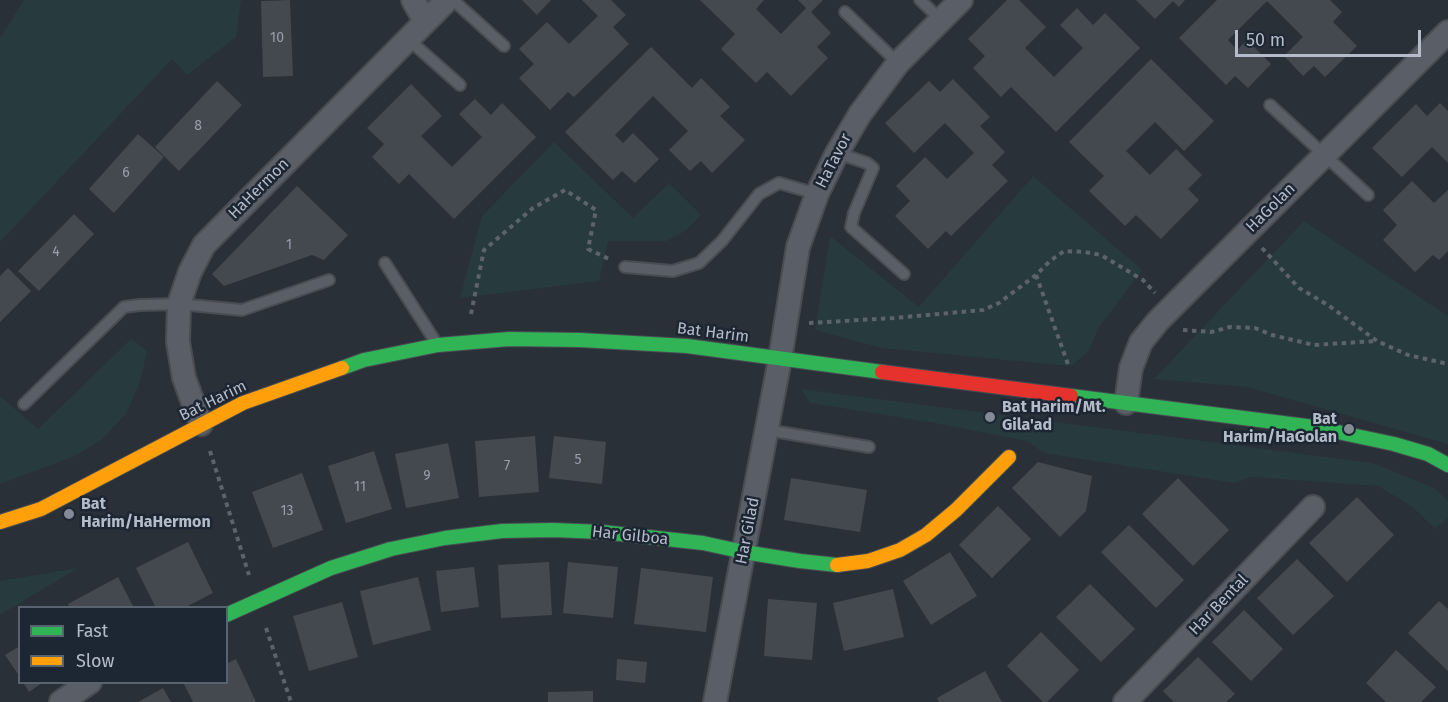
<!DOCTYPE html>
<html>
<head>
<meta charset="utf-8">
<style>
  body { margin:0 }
  #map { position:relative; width:1448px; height:702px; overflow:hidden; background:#2a3038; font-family:"Fira Sans",sans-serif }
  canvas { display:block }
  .legend { position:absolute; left:18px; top:606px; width:210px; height:78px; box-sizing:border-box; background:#1d2633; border:2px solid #59626f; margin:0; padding:8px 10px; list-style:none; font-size:18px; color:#b4bcc9 }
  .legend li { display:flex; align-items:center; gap:12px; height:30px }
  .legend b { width:30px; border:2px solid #59626f }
  .scale { position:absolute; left:1235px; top:30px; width:186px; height:27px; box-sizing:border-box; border:3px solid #b4bcc9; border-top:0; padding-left:8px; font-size:18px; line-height:21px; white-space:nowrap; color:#b4bcc9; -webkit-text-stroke:4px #1d2633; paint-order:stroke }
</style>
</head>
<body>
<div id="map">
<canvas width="1448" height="702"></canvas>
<ul class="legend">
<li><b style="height:8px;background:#30b455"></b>Fast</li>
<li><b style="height:8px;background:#ff9f0a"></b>Slow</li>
</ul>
<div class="scale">50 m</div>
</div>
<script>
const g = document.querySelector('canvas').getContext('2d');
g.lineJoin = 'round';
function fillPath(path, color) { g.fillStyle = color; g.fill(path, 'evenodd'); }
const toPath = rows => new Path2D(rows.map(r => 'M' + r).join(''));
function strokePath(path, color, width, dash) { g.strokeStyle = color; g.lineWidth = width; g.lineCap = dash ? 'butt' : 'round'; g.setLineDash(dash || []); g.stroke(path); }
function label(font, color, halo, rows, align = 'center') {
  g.font = font + ' "Fira Sans",sans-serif'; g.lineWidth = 5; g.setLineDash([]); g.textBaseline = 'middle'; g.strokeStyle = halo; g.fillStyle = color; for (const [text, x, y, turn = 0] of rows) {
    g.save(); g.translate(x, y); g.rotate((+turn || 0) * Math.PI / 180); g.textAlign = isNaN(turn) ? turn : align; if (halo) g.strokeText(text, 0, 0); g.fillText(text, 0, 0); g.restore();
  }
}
fillPath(toPath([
  [24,0,241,0,236,37,187,75,172,59,0,242,0,38],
  [554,142,633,218,669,183,701,215,685,231,666,241,608,241,599,281,460,298,482,216],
  [1033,176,1142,270,1098,329,1089,350,1072,366,1026,362,882,348,815,330,830,236,919,307],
  [1304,221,1448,316,1448,444,1247,387,1154,379],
  [131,339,147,351,140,382,126,414,101,440,75,456,0,484,0,396,38,429],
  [801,389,1373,463,1434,488,1448,501,1448,518,1435,529,1413,507,1378,486,1251,477,1235,483,1044,453,1027,441,935,423,810,403],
  [78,568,0,615,0,581]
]), '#273a3e');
fillPath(toPath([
  [290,0,293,76,263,77,261,1],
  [522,0,551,0,537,15],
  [582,0,611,0,626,15,613,27,629,44,574,97,568,92,550,110,519,78,534,64,519,49,547,22,569,44,598,16],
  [700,0,764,0,756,9,781,34,806,8,798,0,823,0,811,12,831,33,817,47,828,58,791,96,767,72,756,83,721,49,735,34],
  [1007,0,1019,0,1046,27,1025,48,1054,77,1083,48,1060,25,1077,8,1093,25,1105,13,1140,48,1056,132,1011,87,1001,97,973,68,985,56,968,39],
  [1136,0,1185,0,1179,7,1173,1,1155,19],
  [1217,0,1330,0,1342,12,1333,22,1357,46,1325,77,1314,66,1303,76,1284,56,1303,37,1267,1,1228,40,1237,50,1247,40,1271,64,1248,88,1235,76,1226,85,1179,38],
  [651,47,692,88,701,78,730,107,720,116,745,140,712,173,701,161,690,171,669,150,688,131,653,96,615,135,623,143,633,133,659,159,635,183,622,171,613,180,565,132],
  [1151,59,1214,121,1184,151,1155,122,1126,151,1150,175,1176,149,1202,175,1188,189,1199,200,1161,239,1136,215,1125,226,1089,191,1104,176,1069,142],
  [953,79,990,117,980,126,1005,152,992,165,1008,181,951,236,946,231,928,249,895,216,910,201,896,186,925,157,947,179,974,153,945,123,914,153,885,123,929,81,940,92],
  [217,81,242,105,179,171,155,147],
  [411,84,442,116,421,136,452,167,482,137,459,114,475,99,491,115,502,103,536,137,454,219,409,174,399,184,372,157,384,144,367,128],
  [1440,103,1448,111,1448,163,1432,147,1402,177,1372,148,1416,104,1427,116],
  [138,134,164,157,114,213,89,189],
  [1412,181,1434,203,1448,190,1448,251,1439,260,1433,255,1415,272,1383,240,1397,225,1383,210],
  [297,186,348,235,324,260,312,255,224,286,212,274],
  [74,214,94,234,39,291,18,271],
  [8,268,31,291,0,322,0,276],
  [535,436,539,492,479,497,475,441],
  [554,436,606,442,602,484,549,478],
  [448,443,459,498,406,508,395,454],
  [374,451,392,509,346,523,328,466],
  [1038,462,1092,476,1086,511,1060,537,1012,488],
  [302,473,323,530,273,548,252,492],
  [791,478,867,490,860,532,784,520],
  [1178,478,1229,530,1193,566,1142,514],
  [1357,497,1394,535,1347,582,1309,543],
  [998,506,1031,539,992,578,959,545],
  [1129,525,1184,580,1156,608,1101,552],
  [188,542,213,593,184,608,156,608,136,568],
  [950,552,977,596,931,625,903,581],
  [1297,559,1334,596,1293,635,1257,598],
  [549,562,552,615,501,618,498,565],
  [568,562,618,567,613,618,563,613],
  [474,567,479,607,441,612,436,571],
  [641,568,713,577,706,632,634,624],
  [118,577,134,608,70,608,68,604],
  [418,577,431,630,373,645,360,591],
  [1090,584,1135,629,1101,662,1056,617],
  [893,589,904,637,844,651,833,603],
  [768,599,817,603,812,660,764,656],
  [1439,601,1448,609,1448,671,1408,633],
  [342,602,358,657,309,671,293,616],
  [1244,610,1283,649,1251,681,1212,642],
  [1041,632,1079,670,1047,702,1043,702,1007,666],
  [20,646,20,677,5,655],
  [1396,650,1436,687,1421,702,1386,702,1366,683],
  [1198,657,1235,694,1226,702,1174,702,1163,691],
  [236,659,256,702,193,702,184,684,188,682,226,682,226,664],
  [617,659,647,662,645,683,616,680],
  [985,671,1002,702,939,702,937,698],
  [23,682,43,682,29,692],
  [163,688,171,702,138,702],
  [593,691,593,702,548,702,548,692]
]), '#444950');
const lane = toPath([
  [453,0,504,46],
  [920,0,941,20],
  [845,12,898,63],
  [408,39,460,85],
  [1270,105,1368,195],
  [837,153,867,163,873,168,854,213,851,227,904,274],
  [385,263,435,341],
  [625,267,673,271,699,263,722,241,759,194,779,183,817,194],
  [24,404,124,307,140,305,179,304,242,310,329,280],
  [767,430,869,447]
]);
const street = toPath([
  [413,0,425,21],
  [1126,403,1131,368,1141,342,1158,321,1448,32],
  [201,424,184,378,178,342,179,304,190,272,204,245,447,0],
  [61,702,90,682],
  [715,702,780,359,798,247,817,194,837,153,860,114,898,63,961,0],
  [1125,702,1313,507]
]);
const fast = toPath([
  [342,368,364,360,438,345,509,339,580,340,687,346,882,372],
  [1071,396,1314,427,1394,444,1428,454,1448,465],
  [226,615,331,568,391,549,445,538,502,531,553,530,602,532,703,543,744,552,800,561,837,565]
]);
const slow = toPath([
  [0,522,41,509,243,403,342,368],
  [837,565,868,561,900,550,926,535,956,510,1009,457]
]);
const jam = toPath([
  [882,372,1071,396]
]);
strokePath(lane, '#484c53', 14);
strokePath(street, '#484c53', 26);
strokePath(fast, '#484c53', 16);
strokePath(slow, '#484c53', 16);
strokePath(jam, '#484c53', 16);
strokePath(toPath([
  [1262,248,1299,288,1328,305,1377,341,1408,355,1448,364],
  [1036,275,1069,367],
  [471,314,484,250,533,208,565,190,596,210,588,249,611,260],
  [809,323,894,318,983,310,999,303,1036,275,1050,261,1064,251,1085,252,1101,255,1143,280,1155,293],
  [1183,330,1211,332,1230,327,1255,328,1272,335,1314,345,1376,341],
  [210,451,249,575],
  [266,628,291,702]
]), '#5d636a', 4, [4.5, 4.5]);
strokePath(lane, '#5a5e66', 10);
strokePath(street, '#5a5e66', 22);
strokePath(fast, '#30b455', 14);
strokePath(slow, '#ff9f0a', 14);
strokePath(jam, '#e5322d', 14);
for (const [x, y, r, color] of [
  [990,417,6,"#848b96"],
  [1349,429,6,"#848b96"],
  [69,514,6,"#848b96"]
]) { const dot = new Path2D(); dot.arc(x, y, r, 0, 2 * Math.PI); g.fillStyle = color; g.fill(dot); strokePath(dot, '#1d2633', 2); }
label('14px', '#989fab', null, [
  ["10",277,38],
  ["8",198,126],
  ["6",126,173],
  ["1",289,245],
  ["4",56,252],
  ["5",578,460],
  ["7",507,466],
  ["9",427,476],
  ["11",360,487],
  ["13",287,511]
]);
label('16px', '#b4bcc9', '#1d2633', [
  ["HaTavor",834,161,-63],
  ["HaHermon",259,189,-45],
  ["HaGolan",1271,208,-45],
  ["Bat Harim",713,333,7],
  ["Bat Harim",213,401,-26],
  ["Har Gilad",748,531,-79],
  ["Har Gilboa",630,536,6],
  ["Har Bental",1219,605,-46]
]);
label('bold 16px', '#b4bcc9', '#1d2633', [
  ["Bat Harim/Mt.",1002,408],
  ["Gila'ad",1002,426],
  ["Bat",1337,420,"right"],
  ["Harim/HaGolan",1337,438,"right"],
  ["Bat",81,505],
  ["Harim/HaHermon",81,523]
], 'left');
</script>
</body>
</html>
